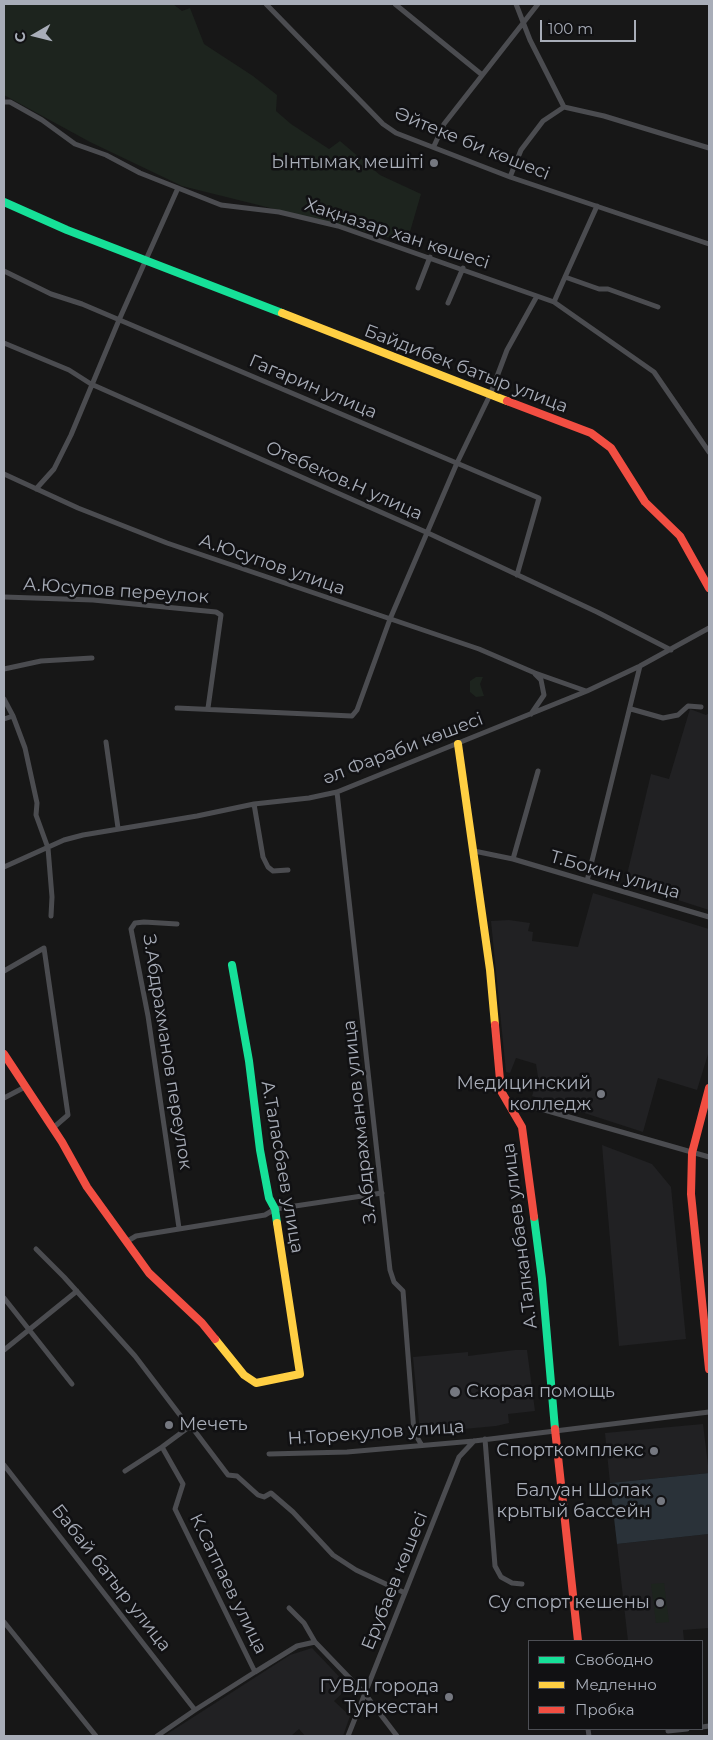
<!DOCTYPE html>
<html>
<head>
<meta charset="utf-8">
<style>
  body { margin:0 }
  #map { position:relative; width:713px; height:1740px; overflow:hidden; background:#171717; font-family:Montserrat,sans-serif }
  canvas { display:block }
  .frame { position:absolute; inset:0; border:5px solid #a8adb8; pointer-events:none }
  .legend { position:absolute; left:528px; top:1640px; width:175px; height:90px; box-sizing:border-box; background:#111113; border:1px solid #4d4f55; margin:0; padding:6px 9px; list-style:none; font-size:15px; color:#a8adb8 }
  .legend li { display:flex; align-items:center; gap:10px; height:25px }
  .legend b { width:25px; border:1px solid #4d4f55 }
  .north { position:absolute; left:10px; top:10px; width:50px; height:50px; -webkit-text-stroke:4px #111113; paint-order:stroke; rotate:262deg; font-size:14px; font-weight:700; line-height:20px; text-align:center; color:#a8adb8 }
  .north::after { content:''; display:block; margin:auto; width:18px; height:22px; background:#a8adb8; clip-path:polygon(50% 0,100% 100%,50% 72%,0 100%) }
  .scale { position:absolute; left:540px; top:20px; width:96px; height:22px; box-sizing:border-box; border:2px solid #a8adb8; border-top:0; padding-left:6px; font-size:15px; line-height:18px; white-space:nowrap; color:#a8adb8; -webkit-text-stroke:4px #111113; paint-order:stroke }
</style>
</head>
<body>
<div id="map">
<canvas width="713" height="1740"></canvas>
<div class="frame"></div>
<ul class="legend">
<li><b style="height:6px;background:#16e098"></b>Свободно</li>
<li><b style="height:6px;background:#ffcf43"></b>Медленно</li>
<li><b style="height:6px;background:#f24e42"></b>Пробка</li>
</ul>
<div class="north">С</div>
<div class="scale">100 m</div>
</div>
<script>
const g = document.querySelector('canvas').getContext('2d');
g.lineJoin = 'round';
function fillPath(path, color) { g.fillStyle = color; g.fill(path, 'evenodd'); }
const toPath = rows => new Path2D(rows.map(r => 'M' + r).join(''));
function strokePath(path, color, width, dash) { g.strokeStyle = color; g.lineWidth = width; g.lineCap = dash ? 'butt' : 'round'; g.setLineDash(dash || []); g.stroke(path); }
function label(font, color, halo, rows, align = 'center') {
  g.font = font + ' Montserrat,sans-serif'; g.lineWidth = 5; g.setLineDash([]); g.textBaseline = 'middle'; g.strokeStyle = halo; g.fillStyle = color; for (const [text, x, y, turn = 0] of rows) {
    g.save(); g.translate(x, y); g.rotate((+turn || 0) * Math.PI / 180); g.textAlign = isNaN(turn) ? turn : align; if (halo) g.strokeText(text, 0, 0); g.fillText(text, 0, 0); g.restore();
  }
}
fillPath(toPath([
  [690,709,706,715,709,713,709,910,625,883,651,774,669,779],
  [593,893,709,929,709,1051,697,1090,658,1078,643,1132,532,1096,538,1077,536,1064,516,1058,510,1073,506,1072,491,921,509,920,530,923,528,931,533,932,532,941,578,947],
  [602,1145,652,1164,671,1187,686,1339,619,1346],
  [515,1350,527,1350,535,1411,508,1414,509,1423,496,1426,420,1433,413,1357,468,1352,468,1356],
  [703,1424,709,1473,610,1483,605,1433],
  [709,1534,709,1628,683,1630,684,1641,628,1641,617,1544],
  [312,1648,349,1687,334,1701,350,1716,343,1736,305,1736,299,1729,291,1736,164,1736,290,1655]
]), '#212123');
fillPath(toPath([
  [4,4,173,4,182,11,190,8,204,44,253,76,277,95,276,111,291,124,329,149,340,141,380,175,421,194,407,242,182,186,90,142,4,95],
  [476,677,483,677,480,684,484,696,476,697,470,692,470,681],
  [664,1583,669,1622,656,1623,651,1584]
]), '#1d241e');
fillPath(toPath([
  [709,1473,709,1534,617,1544,610,1483]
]), '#2a3239');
strokePath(toPath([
  [266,4,383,124,396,133,510,177,709,244],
  [395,4,481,74],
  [516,4,530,40,564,107,604,116,709,148],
  [4,102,10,102,42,120,75,144,106,155,140,173,221,205,279,212,338,226,554,302,654,372,709,452],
  [434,146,444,124,538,4],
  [510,177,521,150,543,121,564,107],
  [597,206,565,277,599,289,608,289,658,307],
  [4,271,51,294,82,304,539,498,517,575],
  [418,288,430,257],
  [554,302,565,277],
  [448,303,463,268],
  [4,343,69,370,91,384,428,533,597,612,671,650],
  [4,474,78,508,167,543,479,649,535,673,586,691],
  [36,489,54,469,71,435,119,320,178,188],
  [4,597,93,600,216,612,221,615,208,708],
  [4,669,41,661,92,658],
  [4,699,13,716,25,748,37,803,36,815,48,848,52,897,51,916],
  [177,708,352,716,357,710,390,619,457,463,490,395,507,350,537,296],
  [631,709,663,718,678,715,688,706,701,707],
  [531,714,544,695,541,680,535,674],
  [4,719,13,716],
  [106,742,118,828],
  [337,792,390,1270,394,1282,403,1291,414,1432,421,1444],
  [254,804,263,857,268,867,273,871,288,870],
  [474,851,513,859,709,917],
  [513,859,538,771],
  [4,867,64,840,83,835,197,816,254,804,309,798,337,792,587,691,640,666,709,628],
  [587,881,640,666],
  [177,924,144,922,135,923,131,929,148,1016,179,1228],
  [4,971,44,948,68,1115,53,1128],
  [4,1098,25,1087],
  [511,1108,527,1105,709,1157],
  [126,1242,136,1236,265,1215,275,1209,382,1193],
  [36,1249,64,1277,135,1356,189,1427,162,1447,183,1484,175,1509,255,1672,297,1646,315,1642,365,1694,397,1736],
  [4,1298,72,1384],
  [4,1350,77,1291],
  [189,1427,194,1430,228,1475,237,1476,258,1495,264,1497,271,1493,293,1512,333,1555,356,1570,405,1593],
  [485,1439,495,1566,501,1577,512,1583,522,1584],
  [269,1454,347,1452,474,1441,709,1412],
  [4,1465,195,1710],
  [125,1471,162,1447],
  [289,1608,304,1623,315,1642],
  [4,1622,96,1736],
  [702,1727,709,1726],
  [588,1729,589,1736],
  [668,1731,687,1729],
  [157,1736,195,1710,255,1672],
  [348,1736,459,1457,474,1441]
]), '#4b4c50', 5);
strokePath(toPath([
  [4,202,67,230,282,313],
  [232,965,249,1061,260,1150,269,1198,275,1209,277,1223],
  [534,1217,542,1279,555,1429]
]), '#16e098', 8);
strokePath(toPath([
  [282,313,507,401],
  [458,744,490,970,495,1025],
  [215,1339,244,1375,256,1383,300,1374,277,1223]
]), '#ffcf43', 8);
strokePath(toPath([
  [507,401,591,433,611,448,645,502,680,536,709,588],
  [495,1025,501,1091,522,1127,534,1217],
  [4,1054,62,1142,87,1187,149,1273,202,1323,215,1339],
  [709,1088,692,1153,691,1194,709,1369],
  [555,1429,578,1641]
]), '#f24e42', 8);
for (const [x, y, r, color] of [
  [434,163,5,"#757880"],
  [601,1094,5,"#757880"],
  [455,1392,6,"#757880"],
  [169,1425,5,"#757880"],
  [654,1451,5,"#757880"],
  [661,1501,5,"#757880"],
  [660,1603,5,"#757880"],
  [449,1697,5,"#757880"]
]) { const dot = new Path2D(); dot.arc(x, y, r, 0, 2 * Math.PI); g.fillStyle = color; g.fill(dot); strokePath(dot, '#111113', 2); }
label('18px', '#a8adb8', '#111113', [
  ["Әйтеке би көшесі",472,144,22],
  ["Хақназар хан көшесі",397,234,18],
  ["Байдибек батыр улица",466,369,21],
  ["Гагарин улица",313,387,23],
  ["Отебеков.Н улица",344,481,24],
  ["А.Юсупов улица",272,565,19],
  ["А.Юсупов переулок",116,591,4],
  ["әл Фараби көшесі",403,749,-21],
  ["Т.Бокин улица",615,875,16],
  ["З.Абдрахманов переулок",167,1052,81],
  ["З.Абдрахманов улица",360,1122,-96],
  ["А.Таласбаев улица",282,1167,80],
  ["А.Талканбаев улица",520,1236,-97],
  ["Н.Торекулов улица",376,1433,-4],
  ["Бабай батыр улица",111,1578,52],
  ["Ерубаев көшесі",395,1581,-68],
  ["К.Сатпаев улица",228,1584,64]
]);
label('18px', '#a8adb8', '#111113', [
  ["Ынтымақ мешіті",424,163],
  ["Медицинский",591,1084],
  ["колледж",591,1105],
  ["Скорая помощь",466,1392,"left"],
  ["Мечеть",179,1425,"left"],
  ["Спорткомплекс",644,1451],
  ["Балуан Шолак",651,1491],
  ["крытый бассейн",651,1512],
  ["Су спорт кешены",650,1603],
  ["ГУВД города",439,1687],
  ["Туркестан",439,1708]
], 'right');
</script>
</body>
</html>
